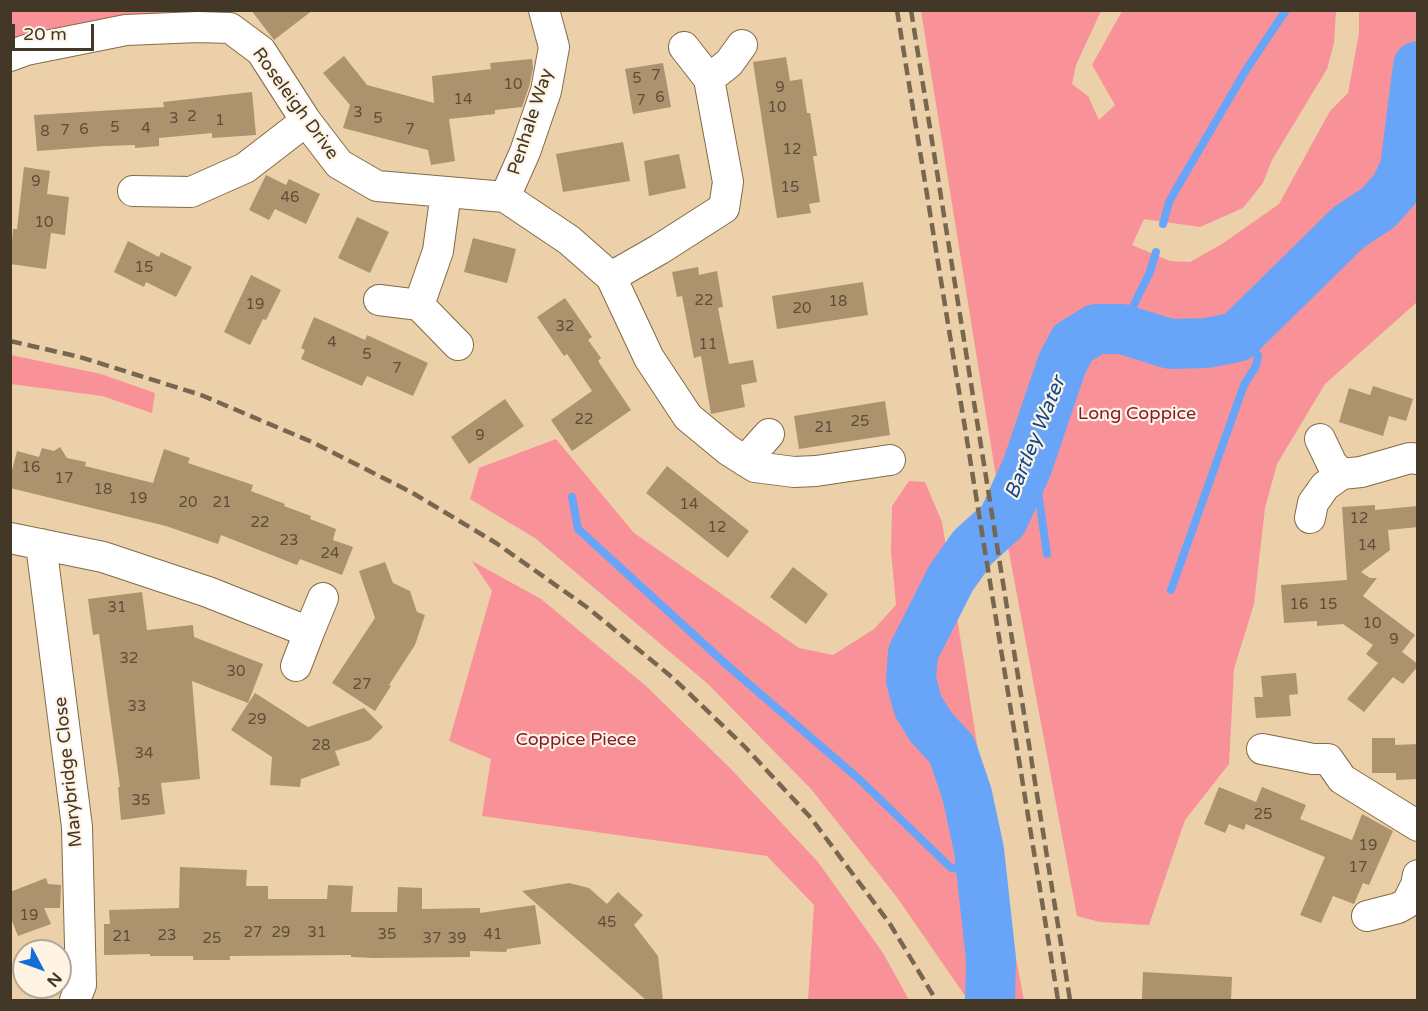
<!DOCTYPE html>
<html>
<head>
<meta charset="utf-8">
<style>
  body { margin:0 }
  #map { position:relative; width:1428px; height:1011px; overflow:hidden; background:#ebd0a9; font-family:"Varela Round",sans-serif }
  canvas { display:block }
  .frame { position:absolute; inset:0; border:12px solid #433828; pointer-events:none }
  .north { position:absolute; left:12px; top:939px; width:60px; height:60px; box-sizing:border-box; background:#fff3e4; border:2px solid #b4a899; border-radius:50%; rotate:131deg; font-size:16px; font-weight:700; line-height:24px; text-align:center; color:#433828 }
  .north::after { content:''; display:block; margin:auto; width:21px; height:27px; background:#146ed7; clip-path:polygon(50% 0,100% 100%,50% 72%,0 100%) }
  .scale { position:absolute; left:12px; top:24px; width:82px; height:27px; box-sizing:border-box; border:3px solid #433828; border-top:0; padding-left:8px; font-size:18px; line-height:21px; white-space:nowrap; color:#433828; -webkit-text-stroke:4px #fff3e4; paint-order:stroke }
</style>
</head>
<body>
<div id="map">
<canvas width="1428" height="1011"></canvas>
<div class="frame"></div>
<div class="north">N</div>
<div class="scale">20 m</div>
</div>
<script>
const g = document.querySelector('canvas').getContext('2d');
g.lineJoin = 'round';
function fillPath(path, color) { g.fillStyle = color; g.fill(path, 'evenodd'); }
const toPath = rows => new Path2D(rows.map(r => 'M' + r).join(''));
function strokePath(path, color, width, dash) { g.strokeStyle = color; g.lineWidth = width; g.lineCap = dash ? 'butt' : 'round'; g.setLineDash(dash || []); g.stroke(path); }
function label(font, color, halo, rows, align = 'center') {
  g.font = font + ' "Varela Round",sans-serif'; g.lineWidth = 4.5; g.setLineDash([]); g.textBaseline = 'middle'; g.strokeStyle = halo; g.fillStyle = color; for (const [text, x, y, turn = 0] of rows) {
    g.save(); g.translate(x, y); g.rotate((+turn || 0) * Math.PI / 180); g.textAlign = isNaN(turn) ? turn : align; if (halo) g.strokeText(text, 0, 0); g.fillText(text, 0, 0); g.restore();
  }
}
fillPath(toPath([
  [11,11,184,11,43,31,11,42],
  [921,11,1101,11,1076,65,1072,84,1088,96,1099,120,1115,105,1092,65,1122,11,1336,11,1334,43,1327,69,1272,160,1263,183,1243,208,1200,227,1144,219,1132,245,1170,261,1190,262,1222,244,1279,204,1330,111,1348,93,1359,33,1359,11,1417,11,1417,302,1325,384,1277,464,1265,508,1254,604,1234,669,1229,764,1185,820,1149,925,1100,922,1077,916,1003,520],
  [11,355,101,374,155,393,152,413,102,396,11,384],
  [556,439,634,533,799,648,833,655,874,629,896,605,891,551,892,506,909,481,925,482,942,522,987,808,1024,1000,968,1000,896,896,811,789,708,684,535,538,470,499,479,468],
  [472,561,541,599,646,686,731,769,818,862,883,953,909,1000,808,1000,814,905,767,856,482,816,491,759,449,741,492,591]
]), '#f99298');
strokePath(toPath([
  [1163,224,1169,202,1178,186,1246,70,1286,10],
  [1122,329,1150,272,1156,252],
  [1021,479,1038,492,1047,554],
  [572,497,578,529,728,666,859,779,951,868,981,871],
  [1171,590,1244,385,1256,366,1258,356,1243,331]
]), '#68a5f8', 8);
strokePath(toPath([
  [990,1000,991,959,979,850,967,794,952,750,931,727,918,706,911,680,913,653,951,578,973,547,1003,520,1027,467,1062,364,1073,343,1096,329,1122,329,1170,344,1207,343,1237,337,1349,227,1378,208,1395,189,1405,168,1418,66]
]), '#68a5f8', 50);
fillPath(toPath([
  [251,10,313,10,274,40],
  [344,56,367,85,434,103,432,76,491,69,490,63,532,59,533,68,529,87,522,107,495,110,495,114,449,119,455,161,431,165,428,150,343,128,350,105,323,73],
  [786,57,790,81,802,79,807,113,810,113,817,156,813,156,820,202,809,204,811,213,777,218,753,62],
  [663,63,671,107,633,114,625,69],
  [252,92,256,135,212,138,212,133,159,138,159,146,135,148,135,145,104,146,37,151,34,115,164,107,163,102],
  [623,142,630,181,563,192,556,154],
  [679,154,686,188,649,196,644,161],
  [24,167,50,171,47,194,69,197,65,235,51,233,46,269,10,264,13,229,17,229],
  [266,175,286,185,289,179,320,194,306,224,275,209,269,220,249,210],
  [357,217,389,232,370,273,338,258],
  [473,238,516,249,507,283,464,272],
  [128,241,159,257,161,252,192,267,176,297,146,282,144,287,114,272],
  [698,267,699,275,717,271,723,307,718,308,729,364,753,360,757,382,741,385,745,407,711,414,701,356,694,358,682,296,677,297,672,272],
  [251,275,281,290,266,320,263,319,250,345,224,332],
  [863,282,868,315,777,329,772,296],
  [565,298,592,337,588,340,601,358,598,361,631,410,572,451,551,420,592,391,567,354,564,356,537,317],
  [314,317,365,340,367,335,428,363,413,396,367,376,362,386,301,359,305,350,301,348],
  [1373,386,1413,399,1406,421,1389,416,1383,436,1339,422,1349,388,1370,395],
  [505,399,524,426,469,464,451,437],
  [885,401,890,435,799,449,794,416],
  [60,447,67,458,86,462,85,466,153,483,164,449,190,458,188,463,253,485,251,491,285,504,284,506,311,516,310,519,336,529,333,540,353,547,342,575,300,559,297,565,221,535,218,544,166,526,10,488,10,478,17,451,39,457,42,448,54,451],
  [667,466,749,531,728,558,646,493],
  [1375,505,1375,510,1418,506,1418,527,1388,530,1390,550,1361,572,1370,578,1377,578,1363,596,1415,635,1402,652,1418,664,1418,666,1403,684,1393,677,1364,712,1347,699,1378,663,1366,654,1373,645,1343,624,1317,626,1317,621,1284,623,1281,585,1347,580,1342,507],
  [385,562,393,583,410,591,417,612,425,615,415,645,389,685,391,686,375,711,332,683,375,618,359,571],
  [793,567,828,594,806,624,770,597],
  [142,592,147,630,193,625,194,637,263,664,248,703,192,681,200,779,161,783,165,814,121,820,118,787,120,787,99,634,93,635,88,599],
  [1296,673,1298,694,1289,695,1291,716,1256,718,1254,697,1263,697,1261,676],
  [255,693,308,727,364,708,383,727,370,740,335,751,340,765,301,779,300,787,270,785,272,757,231,730],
  [1372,738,1395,738,1395,745,1418,744,1418,779,1396,780,1396,773,1372,773],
  [1219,787,1256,802,1262,787,1306,805,1300,819,1352,840,1362,814,1393,831,1369,885,1363,883,1354,904,1333,896,1321,923,1300,915,1325,857,1246,824,1244,830,1229,824,1225,833,1204,824],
  [180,867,247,870,246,886,268,886,268,899,327,899,328,885,353,886,351,912,397,912,398,887,422,888,422,909,480,908,480,913,535,905,541,944,507,949,506,952,470,951,470,957,375,958,351,957,351,955,230,956,230,960,193,960,193,956,150,956,150,954,104,955,104,924,110,924,109,910,179,908],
  [46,878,48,884,61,885,60,908,44,908,51,924,18,936,10,916,10,892],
  [569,883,589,888,607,904,618,892,643,915,634,925,658,956,663,1000,646,1000,522,891],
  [1143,972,1232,977,1231,1000,1142,1000]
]), '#ac926d');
const street = toPath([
  [10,56,26,50,126,30,198,27,230,28,261,51,306,121,339,164,377,186,505,197,569,240,611,277,649,358,688,417,728,450,755,467,794,472,816,471,890,460],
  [709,79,729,63,742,45],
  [133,191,191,192,245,168,306,121],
  [446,192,438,251,419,305,458,345],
  [505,197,525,152,546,91,554,47,544,10],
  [611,277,660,249,724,208,728,182,709,79,684,47],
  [379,300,419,305],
  [1320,439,1332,464,1342,474],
  [745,461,769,434],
  [1310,518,1313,503,1325,486,1342,474,1361,472,1410,458,1418,459],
  [10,538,103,557,208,592,309,632,296,666],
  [41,544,77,827,81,985,75,1000],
  [309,632,323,598],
  [1262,749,1313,759,1328,759,1342,779,1418,826],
  [1367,916,1398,908,1407,903,1416,885,1418,875]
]);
strokePath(street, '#836b47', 32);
strokePath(street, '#fff', 30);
strokePath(toPath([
  [897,10,1058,1000],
  [911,10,1070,1000],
  [10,341,80,357,201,395,312,442,411,492,496,543,588,608,673,678,744,746,811,818,890,924,936,1000]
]), '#776750', 4.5, [12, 6]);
label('15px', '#5d4e39', null, [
  ["7",656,76],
  ["5",637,79],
  ["10",513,85],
  ["9",780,88],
  ["6",660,98],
  ["14",463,100],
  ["7",641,101],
  ["10",777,108],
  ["3",358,113],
  ["2",192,117],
  ["3",174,119],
  ["5",378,119],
  ["1",220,121],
  ["5",115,128],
  ["4",146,129],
  ["6",84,130],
  ["7",410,130],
  ["7",65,131],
  ["8",45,132],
  ["12",792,150],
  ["9",36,182],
  ["15",790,188],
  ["46",290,198],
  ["10",44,223],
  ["15",144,268],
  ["22",704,301],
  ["18",838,302],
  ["19",255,305],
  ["20",802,309],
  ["32",565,327],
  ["4",332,343],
  ["11",708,345],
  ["5",367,355],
  ["7",397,369],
  ["22",584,420],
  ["25",860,422],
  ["21",824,428],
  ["9",480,436],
  ["16",31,468],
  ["17",64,479],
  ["18",103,490],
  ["19",138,499],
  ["20",188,503],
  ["21",222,503],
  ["14",689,505],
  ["12",1359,519],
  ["22",260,523],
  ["12",717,528],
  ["23",289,541],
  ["14",1367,546],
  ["24",330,554],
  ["16",1299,605],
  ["15",1328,605],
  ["31",117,608],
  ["10",1372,624],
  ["9",1394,640],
  ["32",129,659],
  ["30",236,672],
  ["27",362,685],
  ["33",137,707],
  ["29",257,720],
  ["28",321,746],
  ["34",144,754],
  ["35",141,801],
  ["25",1263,815],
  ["19",1368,846],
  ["17",1358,868],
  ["19",29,916],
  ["45",607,923],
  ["27",253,933],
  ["29",281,933],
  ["31",317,933],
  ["35",387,935],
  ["41",493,935],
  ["23",167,936],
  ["21",122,937],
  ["25",212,939],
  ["37",432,939],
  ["39",457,939]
]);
label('18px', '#433828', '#fff3e4', [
  ["Roseleigh Drive",295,104,54],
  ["Penhale Way",531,122,-72],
  ["Marybridge Close",69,772,-96]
]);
label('18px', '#811d2e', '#fff3e4', [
  ["Long Coppice",1137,414],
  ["Coppice Piece",576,740]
]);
label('italic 20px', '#0a4891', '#fff3e4', [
  ["Bartley Water",1036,438,-68]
]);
</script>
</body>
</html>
